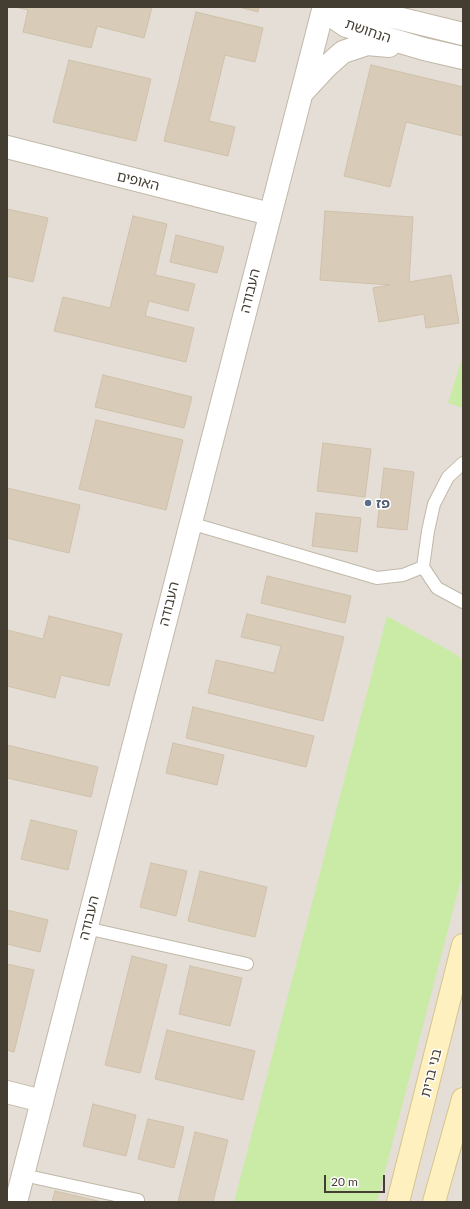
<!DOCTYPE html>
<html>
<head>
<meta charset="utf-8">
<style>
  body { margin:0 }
  #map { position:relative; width:470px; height:1209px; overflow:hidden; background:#f2eee2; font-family:Lato,sans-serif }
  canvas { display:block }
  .frame { position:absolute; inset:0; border:8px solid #443d32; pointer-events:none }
  .scale { position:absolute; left:324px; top:1175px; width:61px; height:18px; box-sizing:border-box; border:2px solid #443d32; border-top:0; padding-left:5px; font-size:12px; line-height:14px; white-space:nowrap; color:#443d32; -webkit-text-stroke:3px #fff; paint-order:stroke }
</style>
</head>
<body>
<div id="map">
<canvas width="470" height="1209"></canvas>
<div class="frame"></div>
<div class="scale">20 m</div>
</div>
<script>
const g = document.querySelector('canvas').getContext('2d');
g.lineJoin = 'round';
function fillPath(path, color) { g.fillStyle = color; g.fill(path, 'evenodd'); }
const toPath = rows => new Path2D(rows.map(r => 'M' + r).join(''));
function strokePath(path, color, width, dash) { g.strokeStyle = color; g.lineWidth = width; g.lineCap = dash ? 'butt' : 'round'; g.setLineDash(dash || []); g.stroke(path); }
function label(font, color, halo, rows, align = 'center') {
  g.font = font + ' Lato,"Noto Sans Hebrew",sans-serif'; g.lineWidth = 3; g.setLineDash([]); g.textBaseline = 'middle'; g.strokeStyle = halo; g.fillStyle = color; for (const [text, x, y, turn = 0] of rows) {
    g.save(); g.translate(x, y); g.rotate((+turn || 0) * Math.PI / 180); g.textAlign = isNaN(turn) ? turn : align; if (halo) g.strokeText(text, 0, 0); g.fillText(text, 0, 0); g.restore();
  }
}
fillPath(toPath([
  [7,7,463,7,463,1202,7,1202]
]), '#e4ded7');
fillPath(toPath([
  [463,355,463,408,448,403],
  [387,616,457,655,463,662,463,872,377,1202,234,1202]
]), '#caeba6');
const building = toPath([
  [15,7,152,7,144,38,97,26,91,48,23,32,28,10,15,7],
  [239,7,259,7,258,12,239,7],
  [196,12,263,28,255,62,225,55,209,121,235,127,228,156,164,141,196,12],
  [69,60,151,79,136,141,53,122,69,60],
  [371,65,463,87,463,136,406,122,390,187,344,176,371,65],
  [7,209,48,218,33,282,7,276,7,209],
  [325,211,413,217,409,282,451,275,459,323,426,328,424,314,379,322,373,288,390,285,320,280,325,211],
  [133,216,167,224,155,275,195,284,188,311,149,301,145,316,194,328,186,362,54,331,63,297,110,308,133,216],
  [176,235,224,247,217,273,170,262,176,235],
  [103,375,192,397,184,428,95,407,103,375],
  [96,420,183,440,166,510,79,489,96,420],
  [323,443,371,449,365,497,317,491,323,443],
  [384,468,414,472,407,530,377,527,384,468],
  [7,488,80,505,69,553,7,538,7,488],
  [316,513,361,518,357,552,312,546,316,513],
  [267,576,351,596,345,623,261,603,267,576],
  [247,614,344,637,323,721,208,693,216,660,274,673,281,646,241,637,247,614],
  [49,616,122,634,109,686,61,675,55,698,7,686,7,630,43,639,49,616],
  [193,707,314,736,306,767,186,738,193,707],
  [173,743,224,755,217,785,166,773,173,743],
  [7,745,98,767,91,797,7,778,7,745],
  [31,820,77,831,68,870,21,859,31,820],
  [151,863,187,871,176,916,140,907,151,863],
  [200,871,267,887,255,937,188,921,200,871],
  [7,910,48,920,40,952,7,944,7,910],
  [132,956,167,965,140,1073,105,1065,132,956],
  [7,964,34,970,14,1052,7,1050,7,964],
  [190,966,242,978,230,1026,179,1014,190,966],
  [167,1030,255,1051,243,1100,155,1079,167,1030],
  [93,1104,136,1115,126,1156,83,1146,93,1104],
  [148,1119,184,1127,174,1168,138,1159,148,1119],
  [195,1132,228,1140,213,1202,178,1202,195,1132],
  [55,1191,102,1202,52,1202,55,1191]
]);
fillPath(building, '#d8ccb9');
strokePath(building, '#d0c1a9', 1);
const service = toPath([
  [463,463,448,477,434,504,428,531,423,567,437,588,463,602],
  [190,523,377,578,403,575,423,567],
  [86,928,247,964],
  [23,1175,138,1200,138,1202]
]);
const minor = toPath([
  [7,147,270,214],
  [7,1092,42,1101]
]);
const tertiary = toPath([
  [323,10,346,26,424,49,463,58],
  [323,10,357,8,463,34],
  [302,93,326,67,343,52,367,44,389,46],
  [16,1202,323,10]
]);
const secondary = toPath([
  [398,1202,463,945],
  [434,1202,463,1099]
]);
strokePath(service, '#c1b8a7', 14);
strokePath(minor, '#c1b8a7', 24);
strokePath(tertiary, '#c1b8a7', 24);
strokePath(secondary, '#d6c48d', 24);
strokePath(service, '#fff', 12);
strokePath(minor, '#fff', 22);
strokePath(tertiary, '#fff', 22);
strokePath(secondary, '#fff1bf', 22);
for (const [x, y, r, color] of [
  [368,503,4,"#5c6f8a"]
]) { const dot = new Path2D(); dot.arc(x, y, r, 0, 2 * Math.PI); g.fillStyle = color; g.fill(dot); strokePath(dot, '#fff', 1.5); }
label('14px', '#443d32', '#fff', [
  ["הנחושת",368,31,19],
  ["האופים",138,181,14],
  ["העבודה",250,291,-76],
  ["העבודה",169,604,-76],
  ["העבודה",89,918,-76],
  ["בני ברית",431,1073,-76]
]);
label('bold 14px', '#4e5e75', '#fff', [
  ["פז",376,503]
], 'left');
</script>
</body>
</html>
